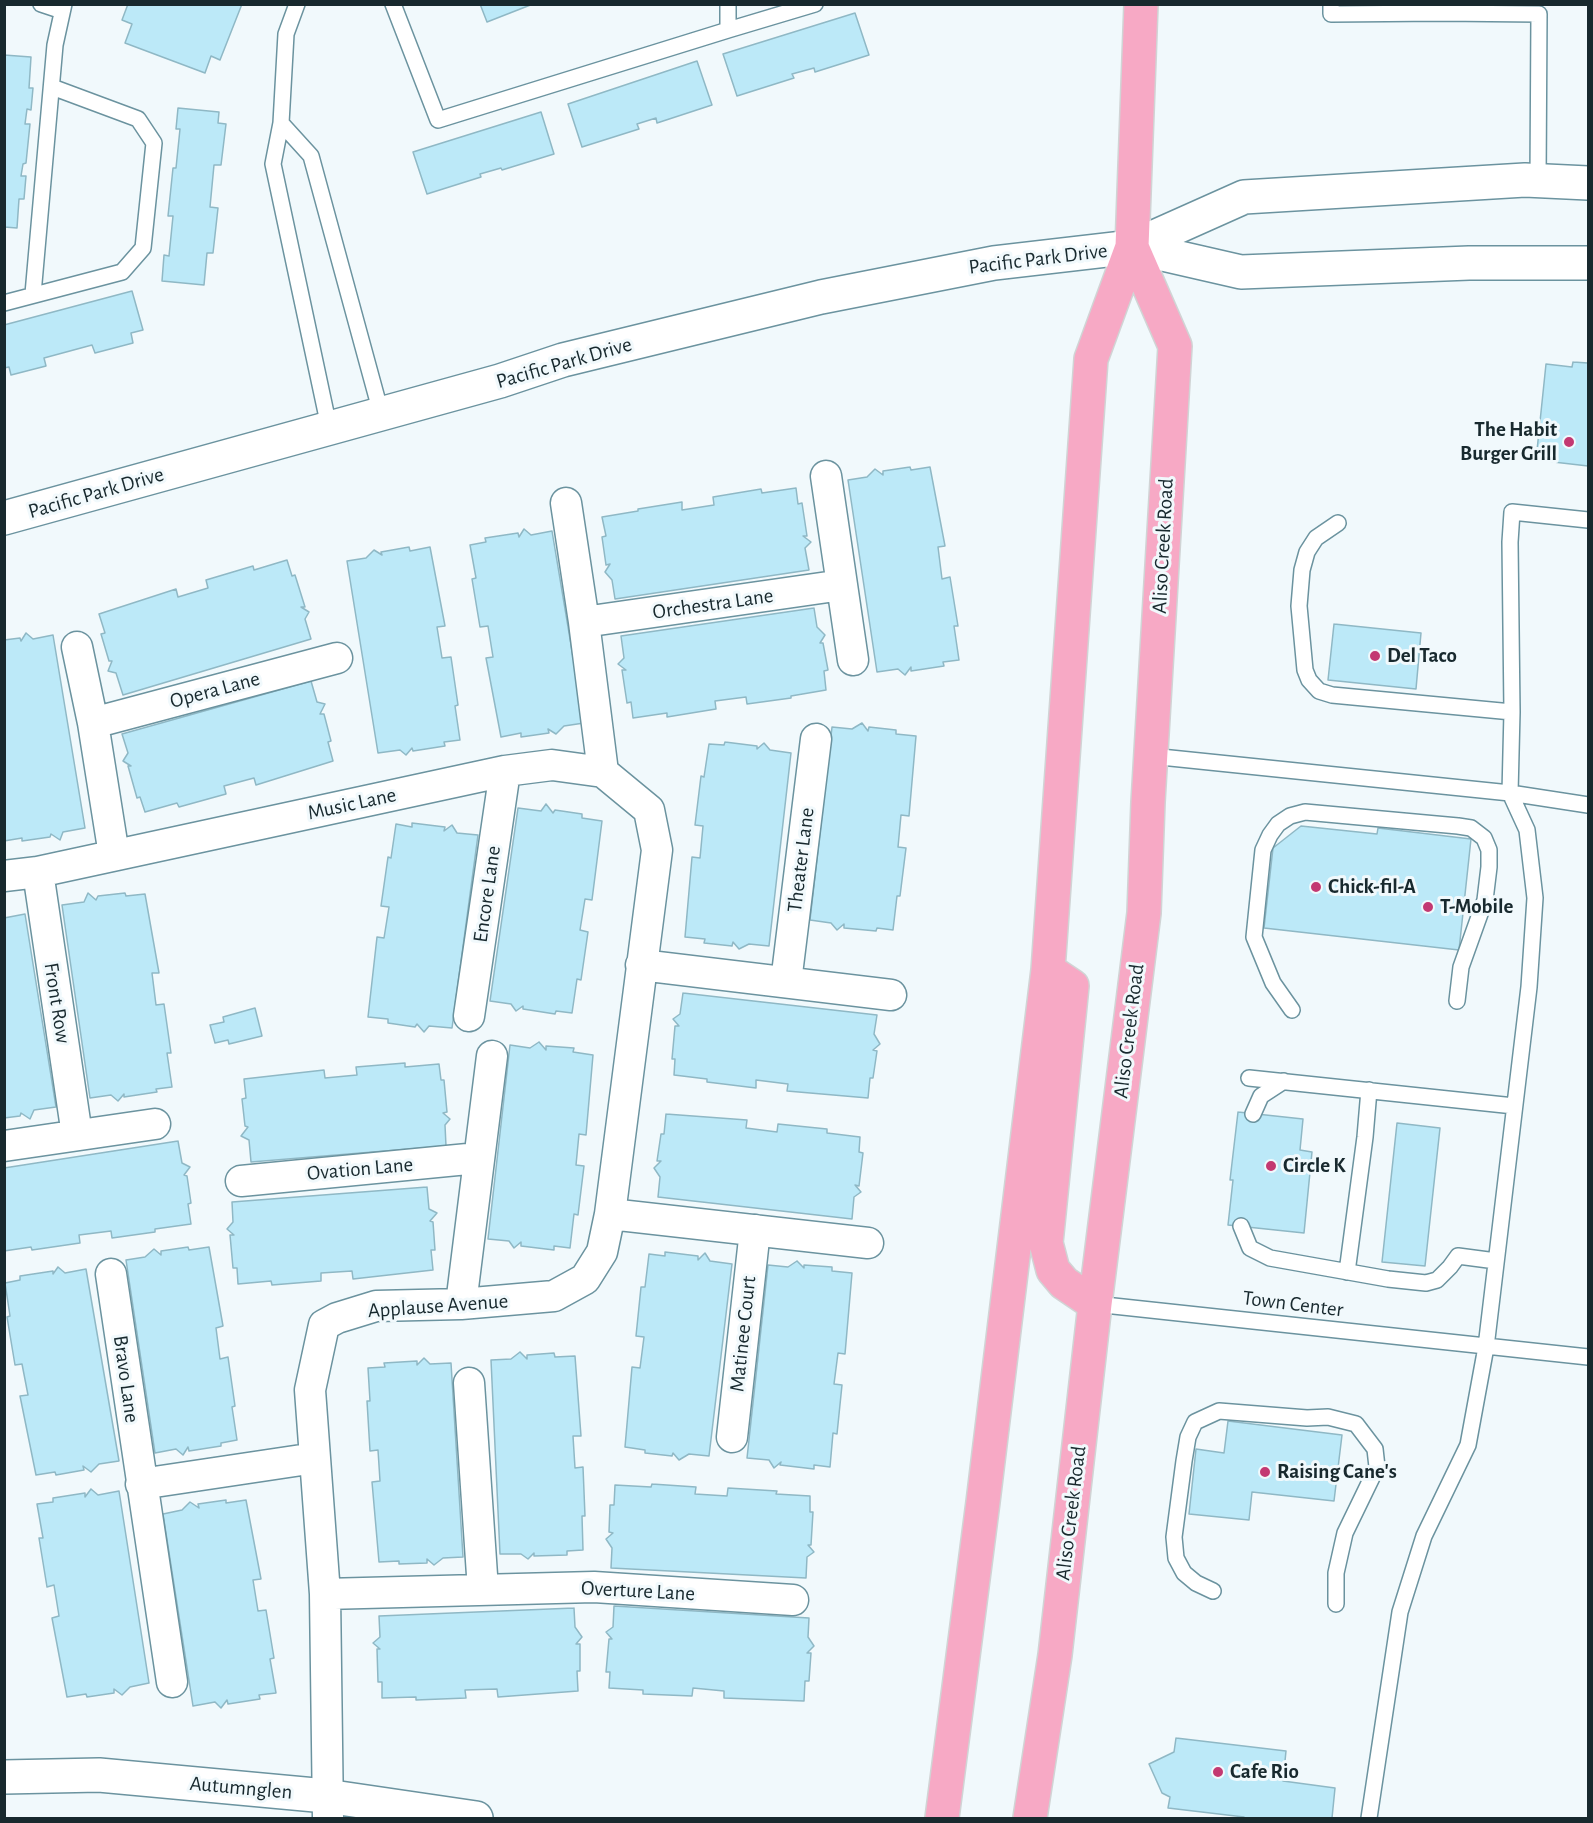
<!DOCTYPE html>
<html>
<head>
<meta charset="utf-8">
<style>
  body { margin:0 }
  #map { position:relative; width:1593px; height:1823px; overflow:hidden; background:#f1f9fc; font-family:"Alegreya Sans",sans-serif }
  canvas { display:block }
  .frame { position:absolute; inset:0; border:6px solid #18292e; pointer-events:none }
</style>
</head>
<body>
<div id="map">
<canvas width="1593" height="1823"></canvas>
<div class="frame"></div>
</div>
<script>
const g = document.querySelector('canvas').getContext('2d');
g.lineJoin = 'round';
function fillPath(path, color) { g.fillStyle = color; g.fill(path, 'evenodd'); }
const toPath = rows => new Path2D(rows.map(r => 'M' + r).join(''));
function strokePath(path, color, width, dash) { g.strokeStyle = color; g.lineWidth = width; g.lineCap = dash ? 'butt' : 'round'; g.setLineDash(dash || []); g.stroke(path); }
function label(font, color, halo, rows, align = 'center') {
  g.font = font + ' "Alegreya Sans",sans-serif'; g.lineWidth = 6; g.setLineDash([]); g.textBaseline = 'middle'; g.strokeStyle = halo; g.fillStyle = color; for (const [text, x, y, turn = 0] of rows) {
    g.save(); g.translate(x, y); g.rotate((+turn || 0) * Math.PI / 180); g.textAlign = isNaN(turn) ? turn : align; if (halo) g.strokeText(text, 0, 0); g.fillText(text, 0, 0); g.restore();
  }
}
const building = toPath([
  [128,4,242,4,220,60,211,56,205,73,125,43,132,24,122,20,128,4],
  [480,4,533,4,487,22,480,4],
  [855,13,869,55,815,72,814,68,792,74,794,78,737,96,723,54,855,13],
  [4,55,31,57,29,88,33,88,31,110,27,109,25,124,30,124,26,163,23,164,21,176,26,176,24,199,19,199,17,228,4,227,4,55],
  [697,61,712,105,657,123,656,118,637,124,639,129,582,147,568,104,697,61],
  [178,108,219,112,218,123,226,124,221,165,214,165,210,207,218,208,213,253,207,253,204,285,162,281,164,255,169,256,173,216,168,216,173,168,176,168,180,129,176,129,178,108],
  [541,112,554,154,502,170,501,168,480,174,481,177,427,194,413,152,541,112],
  [132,291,143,330,131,333,133,343,95,353,92,345,44,358,46,366,11,375,9,367,4,368,4,325,132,291],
  [1573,362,1588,363,1588,466,1536,460,1546,364,1572,367,1573,362],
  [910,467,911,470,930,467,945,546,938,547,942,579,950,577,958,626,954,626,959,660,943,662,944,666,911,671,911,667,905,675,898,669,877,672,848,480,867,477,875,469,883,475,883,471,910,467],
  [796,488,798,504,802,503,807,536,803,536,811,542,805,548,809,570,615,599,612,580,605,572,610,564,606,565,602,537,606,536,602,517,638,511,638,509,682,502,682,510,714,505,713,497,761,489,762,493,796,488],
  [524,529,531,535,552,531,584,723,564,726,556,734,548,729,549,733,521,737,521,733,501,737,486,658,493,657,488,626,480,627,472,579,476,578,470,545,486,542,485,538,518,533,519,537,524,529],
  [409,547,410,551,430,547,445,626,437,627,442,658,451,657,458,705,455,706,460,740,444,742,445,746,413,751,412,748,406,755,400,750,378,753,347,561,366,558,374,550,382,555,381,552,409,547],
  [287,560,292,576,295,575,305,607,301,607,309,612,305,619,311,639,123,695,116,673,108,671,112,661,109,661,101,634,105,633,99,614,176,589,178,597,208,588,206,580,253,566,254,570,287,560],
  [814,608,817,627,825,635,820,643,823,643,828,670,824,671,826,690,791,696,791,698,747,704,746,697,715,701,716,709,667,717,667,713,633,718,631,702,627,703,622,670,626,670,618,664,624,658,621,636,814,608],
  [1334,624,1421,633,1416,689,1328,680,1334,624],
  [26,633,33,639,53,635,85,828,63,832,60,840,51,834,50,837,22,841,22,838,4,841,4,640,20,638,21,641,26,633],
  [311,681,317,702,325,704,320,714,324,714,331,741,328,742,333,761,256,785,254,778,224,786,226,794,179,807,177,803,145,812,140,797,137,798,128,766,131,766,123,761,128,753,122,734,311,681],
  [862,723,868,731,869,727,896,730,896,734,916,736,909,816,901,815,898,847,906,848,900,896,897,896,893,930,877,928,876,931,844,928,844,924,837,930,831,923,810,920,832,727,852,729,862,723],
  [725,742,757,746,757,749,764,743,770,750,791,753,769,946,749,944,739,949,733,942,732,946,704,943,705,939,685,937,692,857,700,858,703,826,695,825,701,776,704,777,709,744,724,745,725,742],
  [546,804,553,813,555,810,582,814,582,818,602,821,592,900,585,899,580,930,588,932,581,980,577,979,572,1013,556,1011,555,1014,523,1009,523,1006,516,1011,511,1004,490,1001,518,808,541,811,546,804],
  [412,823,445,827,444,831,452,825,457,833,478,835,452,1028,429,1026,424,1032,417,1024,415,1027,388,1023,388,1019,368,1017,377,937,384,938,389,907,381,906,388,857,391,858,396,824,412,827,412,823],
  [1301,826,1377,834,1378,828,1471,839,1459,950,1264,928,1273,848,1301,826],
  [88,893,96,900,98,896,125,893,126,896,145,894,159,973,152,973,156,1005,164,1004,171,1053,167,1053,172,1087,156,1089,157,1092,124,1097,124,1094,118,1101,111,1095,90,1098,62,905,84,902,88,893],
  [25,914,56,1107,34,1110,30,1119,21,1113,20,1116,4,1118,4,918,25,914],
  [683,993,877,1015,874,1034,880,1044,873,1050,877,1051,873,1078,870,1078,868,1098,787,1091,788,1084,756,1080,756,1088,707,1082,707,1079,674,1075,675,1059,672,1059,675,1026,679,1026,673,1019,680,1014,683,993],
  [255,1008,262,1036,229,1044,228,1040,215,1043,210,1025,224,1022,223,1017,255,1008],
  [539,1042,546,1050,546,1046,574,1048,573,1052,593,1055,586,1135,579,1134,576,1165,584,1166,578,1215,574,1214,570,1248,554,1246,554,1250,521,1246,521,1242,514,1248,509,1241,488,1239,510,1045,530,1048,539,1042],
  [405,1063,405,1067,439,1064,441,1080,444,1080,447,1112,443,1113,450,1119,445,1125,446,1146,251,1162,249,1140,241,1136,248,1127,245,1126,242,1099,246,1098,244,1079,324,1070,325,1078,357,1075,356,1067,405,1063],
  [1238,1112,1303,1119,1300,1150,1312,1152,1304,1233,1228,1225,1233,1180,1230,1180,1238,1112],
  [666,1114,747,1120,746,1128,777,1132,778,1124,827,1129,827,1133,860,1137,859,1152,863,1153,859,1186,855,1185,861,1192,854,1197,852,1219,658,1197,660,1177,654,1168,661,1161,657,1161,661,1134,664,1134,666,1114],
  [1397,1123,1440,1128,1425,1266,1382,1262,1397,1123],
  [178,1141,182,1163,190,1167,184,1175,187,1176,191,1203,188,1204,191,1224,155,1229,155,1232,112,1238,111,1231,79,1235,80,1243,32,1250,31,1247,4,1251,4,1168,178,1141],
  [427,1187,429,1209,437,1213,430,1221,433,1222,435,1250,431,1250,433,1270,353,1279,352,1271,321,1273,321,1281,272,1285,271,1281,238,1284,237,1268,233,1268,230,1235,234,1235,227,1229,233,1222,232,1202,427,1187],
  [188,1247,189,1250,209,1247,223,1326,216,1328,220,1359,228,1357,235,1406,232,1407,237,1440,221,1443,221,1446,189,1451,188,1447,183,1455,176,1449,155,1453,126,1260,145,1257,154,1249,161,1255,161,1251,188,1247],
  [665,1252,698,1256,698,1260,705,1253,710,1261,732,1264,709,1456,689,1454,679,1460,673,1453,672,1456,645,1453,645,1450,625,1447,632,1367,640,1368,644,1337,636,1336,641,1287,645,1287,649,1254,665,1256,665,1252],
  [797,1261,804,1268,804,1265,832,1267,832,1271,852,1273,845,1354,838,1353,834,1384,842,1385,837,1434,833,1433,830,1467,814,1465,814,1469,780,1465,781,1462,774,1468,769,1460,747,1458,768,1265,788,1267,797,1261],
  [58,1267,65,1273,86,1269,119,1461,99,1464,91,1472,83,1466,84,1470,56,1475,55,1472,36,1475,20,1396,28,1395,22,1364,15,1365,7,1317,10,1316,5,1283,20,1280,20,1276,53,1271,53,1274,58,1267],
  [520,1352,527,1359,527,1355,554,1353,555,1357,575,1356,581,1436,573,1436,575,1468,583,1467,585,1516,582,1516,583,1550,567,1551,567,1555,534,1556,534,1553,528,1559,521,1554,500,1554,491,1360,511,1359,520,1352],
  [424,1358,430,1364,451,1363,463,1557,443,1558,434,1565,427,1559,427,1563,399,1564,399,1561,379,1562,372,1482,380,1481,378,1450,370,1451,367,1401,370,1401,368,1368,385,1367,384,1363,417,1361,417,1365,424,1358],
  [1228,1421,1342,1435,1334,1501,1252,1492,1249,1520,1189,1514,1196,1449,1224,1453,1228,1421],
  [652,1484,696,1487,695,1494,727,1496,728,1488,777,1491,776,1494,810,1496,810,1512,813,1512,811,1545,808,1545,814,1552,807,1557,806,1578,611,1568,612,1548,606,1539,613,1533,609,1532,610,1505,614,1505,615,1485,651,1487,652,1484],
  [91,1489,98,1495,119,1491,149,1683,130,1687,122,1695,114,1689,114,1693,87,1697,86,1694,67,1697,52,1618,59,1616,54,1585,47,1587,39,1538,43,1538,37,1504,53,1502,53,1498,85,1493,85,1497,91,1489],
  [226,1500,226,1503,246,1500,261,1579,253,1580,258,1611,266,1610,274,1658,270,1659,276,1693,259,1695,260,1699,228,1704,227,1700,221,1708,215,1702,193,1706,163,1514,182,1510,190,1502,199,1508,198,1504,226,1500],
  [614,1606,809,1618,808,1637,814,1646,807,1653,811,1653,809,1681,805,1681,804,1701,724,1698,724,1691,693,1688,692,1696,643,1694,643,1690,609,1688,610,1672,606,1672,609,1639,612,1639,606,1632,613,1627,614,1606],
  [574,1608,575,1627,582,1637,576,1644,580,1644,580,1671,577,1671,578,1691,498,1697,497,1689,465,1690,466,1698,416,1700,416,1697,382,1698,382,1682,378,1682,377,1649,380,1649,373,1643,380,1637,379,1616,574,1608],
  [1176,1738,1286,1751,1283,1781,1335,1788,1332,1818,1244,1818,1244,1817,1168,1808,1170,1797,1162,1793,1149,1764,1174,1752,1176,1738]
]);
fillPath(building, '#bce9f8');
strokePath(building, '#8fb8c5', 1.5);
const lane = toPath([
  [41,4,62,11],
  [297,4,286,34,281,123,273,164,329,427],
  [393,4,438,120,728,30,728,4],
  [1331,4,1331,14,1441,13],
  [1439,4,1441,13,1539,14,1538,181],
  [728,30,815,4],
  [281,123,311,156,381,413],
  [33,294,55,45,64,4],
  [4,303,122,272,143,248,154,143,138,119,52,87],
  [1338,523,1316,538,1307,552,1302,570,1299,606,1305,670,1309,680,1319,691,1332,695,1512,712],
  [1151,756,1510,793,1588,805],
  [1292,1010,1273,983,1254,937,1263,850,1270,835,1278,824,1290,816,1305,812,1458,826,1471,828,1484,838,1489,850,1489,867,1485,900,1461,967,1457,1001],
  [1249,1078,1514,1106],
  [1253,1114,1261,1096,1284,1081],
  [1241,1226,1250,1248,1270,1258,1388,1279,1426,1283,1437,1280,1450,1267,1458,1256,1496,1261],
  [1347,1272,1365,1137,1369,1090],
  [1095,1304,1588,1357],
  [1213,1591,1196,1583,1184,1573,1176,1558,1174,1537,1184,1461,1188,1437,1195,1422,1219,1411,1307,1418,1328,1417,1356,1424,1375,1449,1377,1467,1345,1533,1336,1573,1336,1604],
  [1369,1818,1400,1612,1424,1536,1468,1445,1486,1347,1529,987,1535,898,1527,830,1510,793,1512,712,1510,542,1512,512,1588,520]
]);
const street = toPath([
  [826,476,853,660],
  [566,503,584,622,603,772],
  [584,622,842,585],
  [77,647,93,723,114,855],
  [93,723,337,658],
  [38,872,77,1135],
  [4,876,38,872,505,771,552,765,603,772,649,810,657,850,610,1214,602,1252,585,1279,554,1296,461,1304,376,1306,337,1318,324,1325,310,1390,325,1594,328,1818],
  [641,965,891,995],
  [786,982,816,739],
  [469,1016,505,771],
  [4,1146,155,1124],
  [241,1181,478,1158],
  [610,1214,868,1243],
  [111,1274,172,1682],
  [461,1304,492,1056],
  [469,1383,483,1590],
  [732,1437,755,1230],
  [141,1484,315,1458],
  [325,1594,594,1587,793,1600]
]);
const secondary = toPath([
  [1132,247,1241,272,1469,263,1588,263],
  [4,518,500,381,563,360,821,297,994,263,1132,247,1244,197,1525,180,1588,183],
  [4,1777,99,1775,326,1796,476,1818]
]);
const primary = toPath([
  [1048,970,1072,986,1046,1243,1053,1270,1064,1283,1095,1304],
  [942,1818,983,1502,1048,970,1091,359,1132,247,1141,4],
  [1030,1818,1055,1655,1095,1304,1144,913,1148,802,1175,346,1132,247]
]);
strokePath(lane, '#6b939f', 18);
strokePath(street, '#6b939f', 33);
strokePath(secondary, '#6b939f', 36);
strokePath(primary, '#d1d4d5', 36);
strokePath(lane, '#fff', 15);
strokePath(street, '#fff', 30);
strokePath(secondary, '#fff', 33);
strokePath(primary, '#f7a9c5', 33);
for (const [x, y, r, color] of [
  [1569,442,6,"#c33972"],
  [1375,656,6,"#c33972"],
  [1316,887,6,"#c33972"],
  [1428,907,6,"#c33972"],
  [1271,1166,6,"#c33972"],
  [1265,1472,6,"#c33972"],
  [1218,1772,6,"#c33972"]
]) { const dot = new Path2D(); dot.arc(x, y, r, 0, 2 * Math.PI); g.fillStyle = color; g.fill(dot); strokePath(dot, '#f1f9fc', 2); }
label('21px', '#18292e', '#f1f9fc', [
  ["Pacific Park Drive",1038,259,-7],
  ["Pacific Park Drive",564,363,-16],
  ["Pacific Park Drive",96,493,-16],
  ["Aliso Creek Road",1163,546,-87],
  ["Orchestra Lane",713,604,-8],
  ["Opera Lane",215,690,-15],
  ["Music Lane",352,804,-12],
  ["Theater Lane",801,860,-83],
  ["Encore Lane",487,894,-82],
  ["Front Row",57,1003,81],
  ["Aliso Creek Road",1129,1031,-83],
  ["Ovation Lane",360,1169,-5],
  ["Town Center",1293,1304,7],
  ["Applause Avenue",438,1306,-4],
  ["Matinee Court",743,1334,-84],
  ["Bravo Lane",126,1379,82],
  ["Aliso Creek Road",1071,1513,-83],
  ["Overture Lane",638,1591,3],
  ["Autumnglen",241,1788,5]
]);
label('bold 21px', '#18292e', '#f1f9fc', [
  ["The Habit",1557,430,"right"],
  ["Burger Grill",1557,454,"right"],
  ["Del Taco",1387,656],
  ["Chick-fil-A",1328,887],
  ["T-Mobile",1440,907],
  ["Circle K",1283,1166],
  ["Raising Cane's",1277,1472],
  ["Cafe Rio",1230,1772]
], 'left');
</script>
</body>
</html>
